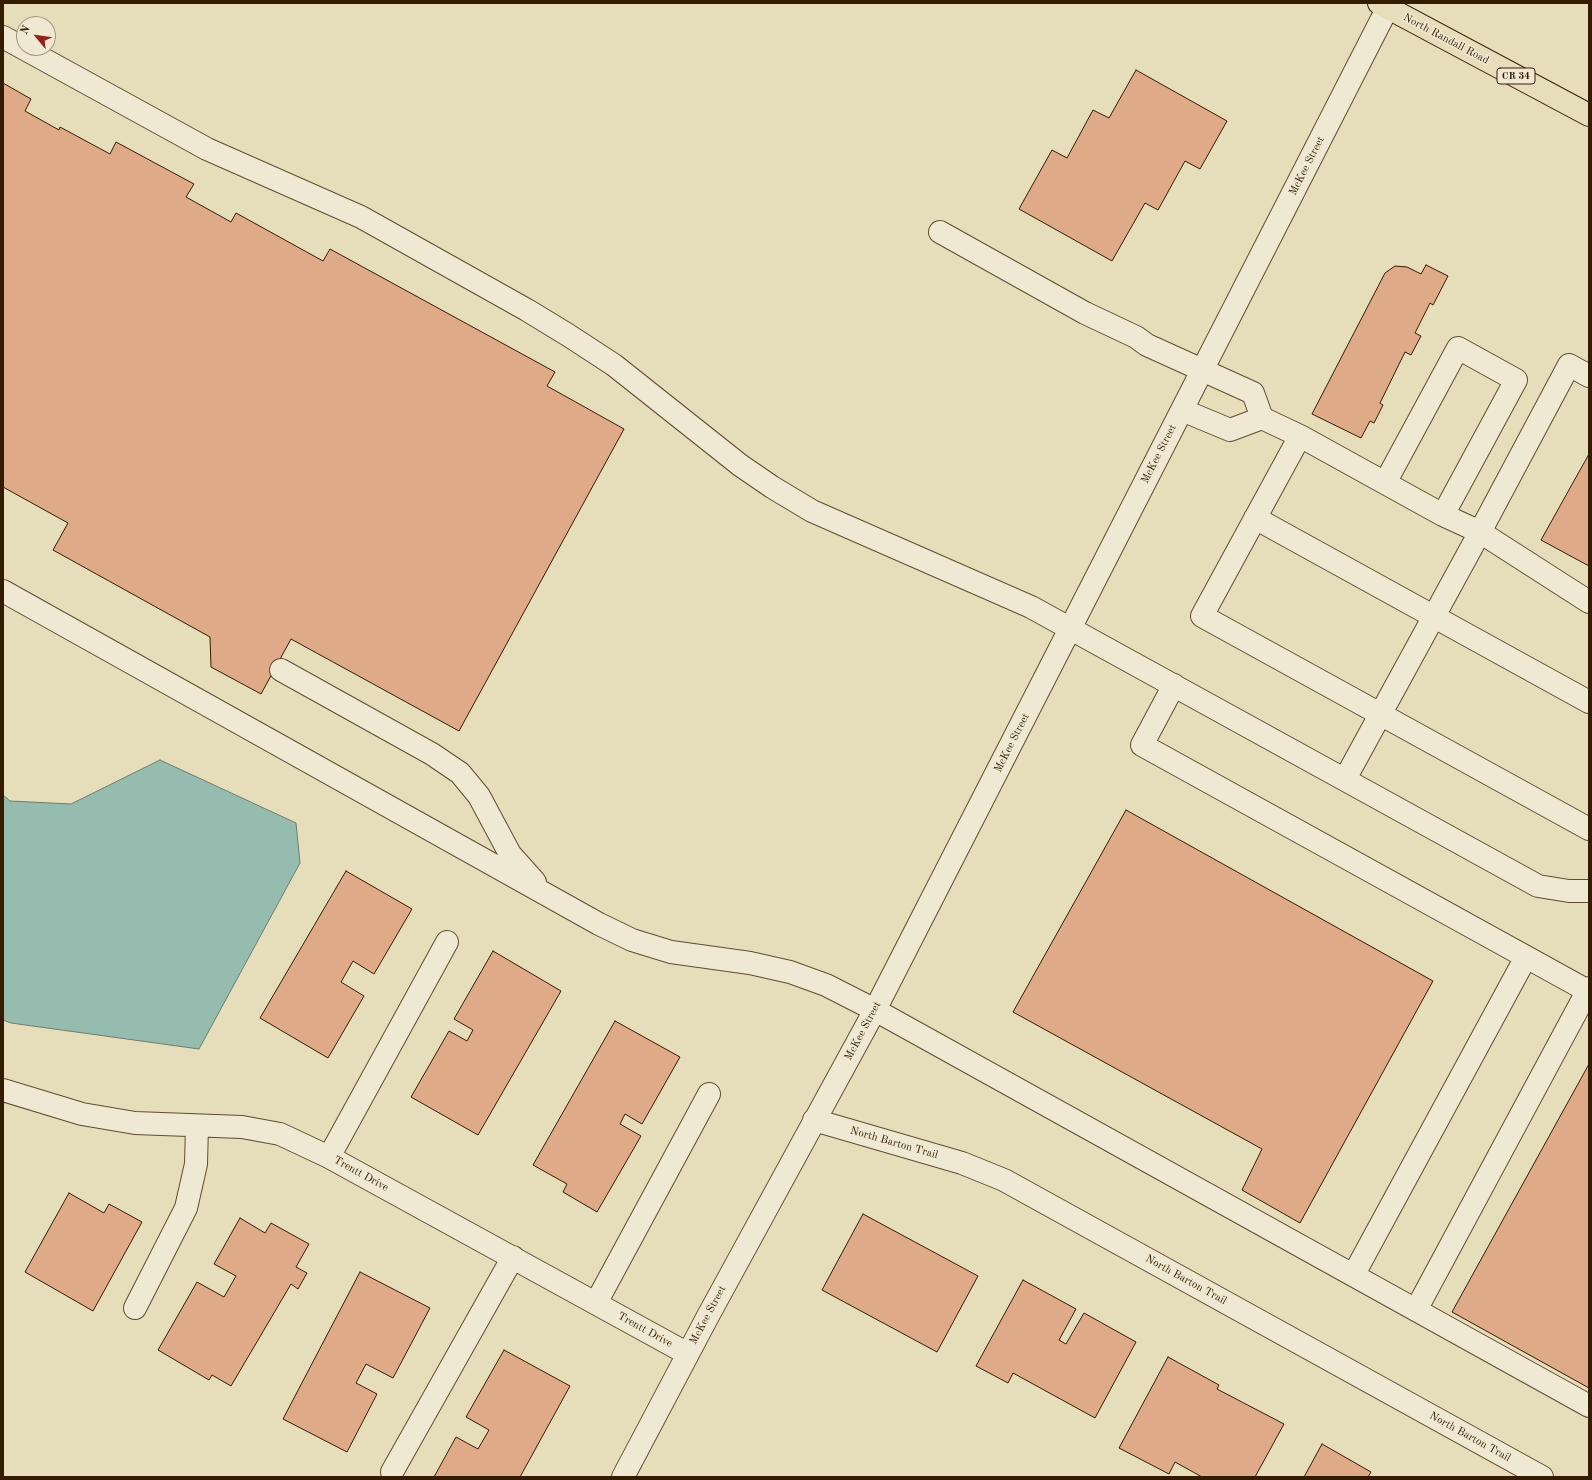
<!DOCTYPE html>
<html>
<head>
<meta charset="utf-8">
<style>
  body { margin:0 }
  #map { position:relative; width:1592px; height:1480px; overflow:hidden; background:#e6ddbb; font-family:"Old Standard TT",serif }
  canvas { display:block }
  .frame { position:absolute; inset:0; border:4px solid #351c00; pointer-events:none }
  .north { position:absolute; left:16px; top:16px; width:40px; height:40px; box-sizing:border-box; background:#efe9d3; border:1px solid #a5977f; border-radius:50%; rotate:299deg; font-size:11px; font-weight:700; line-height:16px; text-align:center; color:#351c00 }
  .north::after { content:''; display:block; margin:auto; width:14px; height:18px; background:#8f2418; clip-path:polygon(50% 0,100% 100%,50% 72%,0 100%) }
</style>
</head>
<body>
<div id="map">
<canvas width="1592" height="1480"></canvas>
<div class="frame"></div>
<div class="north">N</div>
</div>
<script>
const g = document.querySelector('canvas').getContext('2d');
g.lineJoin = 'round';
function fillPath(path, color) { g.fillStyle = color; g.fill(path, 'evenodd'); }
const toPath = rows => new Path2D(rows.map(r => 'M' + r).join(''));
function strokePath(path, color, width, dash) { g.strokeStyle = color; g.lineWidth = width; g.lineCap = dash ? 'butt' : 'round'; g.setLineDash(dash || []); g.stroke(path); }
function label(font, color, halo, rows, align = 'center') {
  g.font = font + ' "Old Standard TT",serif'; g.lineWidth = 3; g.setLineDash([]); g.textBaseline = 'middle'; g.strokeStyle = halo; g.fillStyle = color; for (const [text, x, y, turn = 0] of rows) {
    g.save(); g.translate(x, y); g.rotate((+turn || 0) * Math.PI / 180); g.textAlign = isNaN(turn) ? turn : align; if (halo) g.strokeText(text, 0, 0); g.fillText(text, 0, 0); g.restore();
  }
}
const water = toPath([
  [160,760,296,823,300,863,199,1049,11,1023,3,1020,3,795,10,801,71,804,160,760]
]);
fillPath(water, '#96bcb0');
strokePath(water, '#6f7c6a', 1);
const building = toPath([
  [1136,70,1227,121,1200,169,1185,161,1158,210,1145,203,1112,261,1019,209,1052,150,1067,158,1093,110,1109,118,1136,70],
  [3,83,31,99,25,111,59,130,60,127,110,154,116,142,194,184,186,197,231,222,236,213,323,261,330,249,555,372,547,386,624,429,459,731,291,639,261,694,211,667,210,637,53,550,68,523,3,487,3,83],
  [1426,265,1448,276,1433,305,1430,303,1415,333,1421,336,1411,355,1405,352,1380,403,1383,405,1374,423,1370,421,1361,438,1312,414,1385,273,1395,266,1407,267,1421,274,1426,265],
  [1589,454,1589,566,1541,540,1589,454],
  [1126,810,1433,981,1300,1223,1242,1190,1262,1149,1013,1012,1126,810],
  [346,871,412,909,374,974,353,961,341,982,364,996,328,1058,260,1018,346,871],
  [493,951,561,991,478,1135,411,1097,449,1031,467,1041,473,1030,454,1019,493,951],
  [615,1021,680,1057,642,1124,625,1114,620,1124,641,1136,597,1212,563,1192,567,1184,533,1165,615,1021],
  [1589,1064,1589,1388,1452,1312,1589,1064],
  [69,1193,104,1213,109,1204,142,1222,93,1311,25,1272,69,1193],
  [863,1214,978,1276,937,1352,822,1290,863,1214],
  [240,1218,265,1233,271,1223,309,1244,296,1267,307,1273,298,1289,291,1284,231,1386,212,1375,209,1380,158,1350,197,1282,224,1297,236,1276,214,1264,240,1218],
  [360,1272,430,1308,393,1378,366,1364,356,1383,377,1394,347,1452,283,1419,360,1272],
  [1023,1280,1076,1309,1059,1340,1066,1344,1084,1313,1136,1342,1095,1418,1013,1373,1008,1383,976,1366,1023,1280],
  [504,1350,570,1386,520,1477,434,1477,456,1437,478,1449,489,1430,466,1417,504,1350],
  [1168,1357,1219,1385,1217,1389,1284,1424,1255,1477,1202,1477,1175,1462,1169,1474,1119,1448,1168,1357],
  [1322,1444,1371,1472,1368,1477,1304,1477,1322,1444]
]);
fillPath(building, '#dfaa88');
strokePath(building, '#351c00', 1);
const minor = toPath([
  [3,37,207,149,361,217,527,310,568,335,614,365,740,465,772,487,812,511,1031,607,1538,886,1569,891,1589,891],
  [940,232,1085,313,1136,337,1147,345,1253,393,1262,418,1300,436,1443,515,1480,532,1569,365,1589,376],
  [1182,410,1230,430,1262,418],
  [1300,436,1202,616,1589,829],
  [1385,483,1458,348,1516,380,1443,515],
  [1255,518,1589,702],
  [3,591,599,924,632,940,671,952,750,963,790,972,826,985,875,1010,1589,1406],
  [281,670,432,754,460,773,479,796,510,854,535,882],
  [1174,685,1142,745,1588,991],
  [1345,779,1480,532,1589,602],
  [3,1090,82,1114,135,1123,242,1127,280,1134,329,1157,688,1354],
  [814,1120,962,1163,1004,1180,1542,1477],
  [329,1157,447,942],
  [1354,1274,1526,957],
  [596,1303,709,1094],
  [135,1308,186,1208,196,1164,197,1126],
  [1416,1310,1589,988],
  [392,1472,513,1257],
  [623,1477,708,1316,875,1010,1390,3]
]);
const major = toPath([
  [1379,3,1589,115]
]);
strokePath(minor, '#614c2f', 24);
strokePath(major, '#351c00', 24);
strokePath(minor, '#efe9d3', 22);
strokePath(major, '#e6ddbb', 22);
for (const [x, y, w] of [
  [1516,76,38]
]) { const box = new Path2D(); box.roundRect(x - w / 2, y - 8, w, 16, 3); g.fillStyle = '#efe9d3'; g.fill(box); strokePath(box, '#351c00', 1); }
label('bold 10px', '#351c00', null, [
  ["CR 34",1516,76]
]);
label('11px', '#351c00', '#efe9d3', [
  ["North Randall Road",1446,39,28],
  ["McKee Street",1307,166,-63],
  ["McKee Street",1159,454,-63],
  ["McKee Street",1012,743,-63],
  ["McKee Street",863,1031,-62],
  ["North Barton Trail",894,1143,16],
  ["Trentt Drive",361,1174,29],
  ["North Barton Trail",1186,1280,29],
  ["McKee Street",708,1315,-62],
  ["Trentt Drive",645,1330,29],
  ["North Barton Trail",1470,1437,29]
]);
</script>
</body>
</html>
